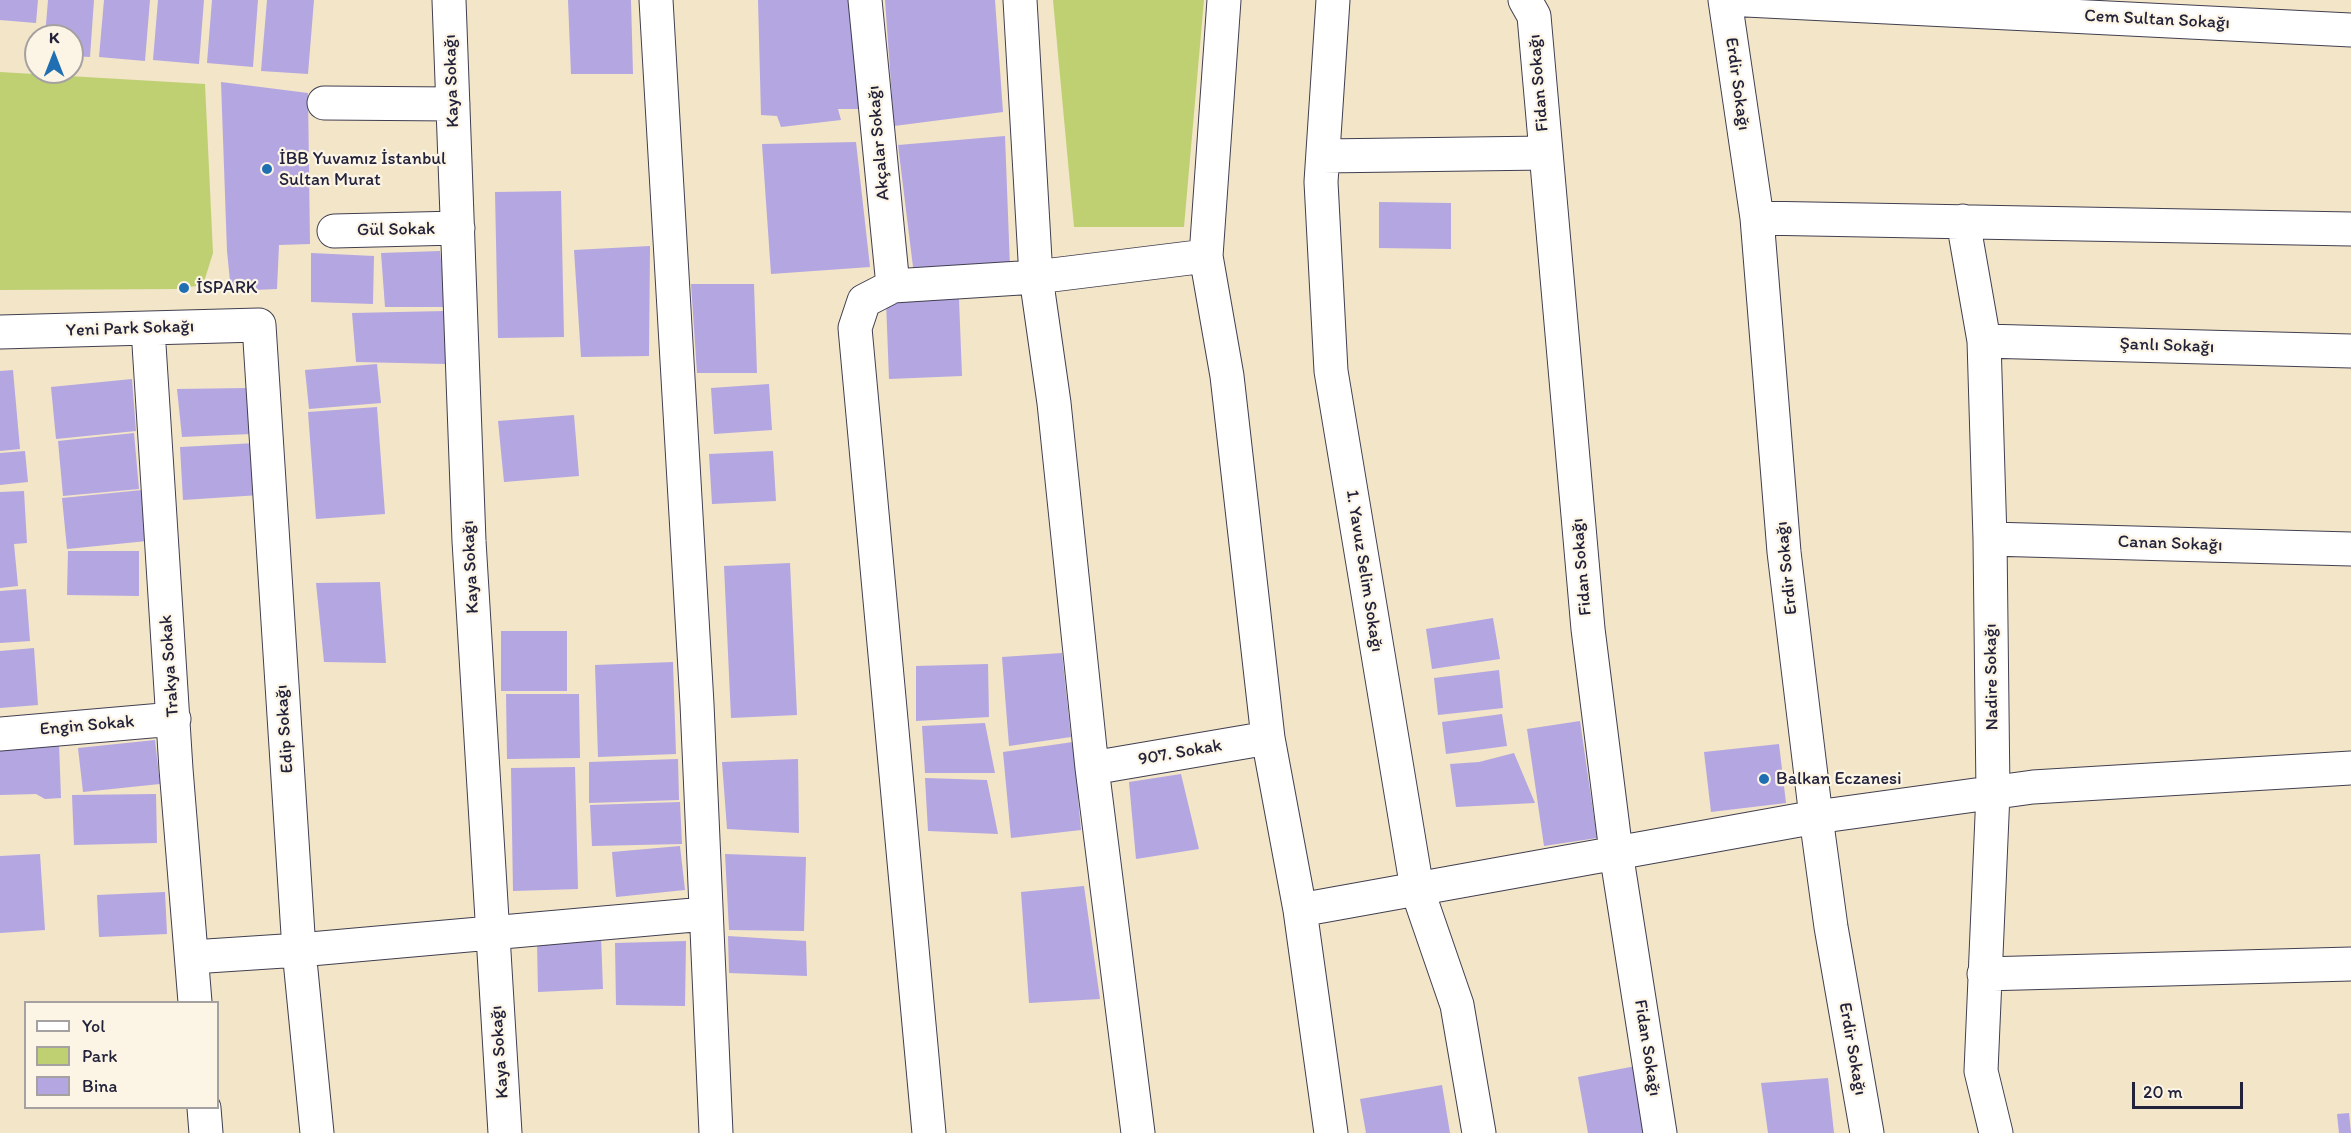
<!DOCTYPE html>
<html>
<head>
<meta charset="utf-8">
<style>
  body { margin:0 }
  #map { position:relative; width:2351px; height:1133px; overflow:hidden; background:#f2e5c8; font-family:Itim,sans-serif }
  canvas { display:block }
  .legend { position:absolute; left:24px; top:1001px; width:195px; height:108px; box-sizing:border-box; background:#fcf5e5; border:2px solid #a5a1a1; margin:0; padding:8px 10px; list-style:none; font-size:18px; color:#22223b }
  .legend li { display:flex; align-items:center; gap:12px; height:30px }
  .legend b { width:30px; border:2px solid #a5a1a1 }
  .north { position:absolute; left:24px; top:24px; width:60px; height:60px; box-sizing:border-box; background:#fcf5e5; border:2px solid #a5a1a1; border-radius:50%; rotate:0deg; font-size:16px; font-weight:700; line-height:24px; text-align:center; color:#22223b }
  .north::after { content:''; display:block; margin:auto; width:21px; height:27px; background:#1f6fb2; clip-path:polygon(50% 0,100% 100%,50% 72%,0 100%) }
  .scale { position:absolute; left:2132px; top:1082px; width:111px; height:27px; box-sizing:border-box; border:3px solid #22223b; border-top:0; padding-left:8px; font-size:18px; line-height:21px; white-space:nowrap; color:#22223b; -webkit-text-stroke:4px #fcf5e5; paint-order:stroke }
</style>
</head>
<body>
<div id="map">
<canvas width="2351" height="1133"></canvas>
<ul class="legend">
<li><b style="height:8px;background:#fff"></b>Yol</li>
<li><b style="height:16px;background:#bfd073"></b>Park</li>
<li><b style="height:16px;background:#b4a6e1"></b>Bina</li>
</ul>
<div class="north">K</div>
<div class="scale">20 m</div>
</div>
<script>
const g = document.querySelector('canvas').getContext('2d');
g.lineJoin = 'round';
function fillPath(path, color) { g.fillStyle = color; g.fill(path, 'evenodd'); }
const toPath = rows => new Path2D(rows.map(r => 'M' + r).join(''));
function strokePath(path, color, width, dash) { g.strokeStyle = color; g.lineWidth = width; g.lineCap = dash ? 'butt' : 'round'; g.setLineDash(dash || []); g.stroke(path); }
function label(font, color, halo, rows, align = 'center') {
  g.font = font + ' Itim,sans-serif'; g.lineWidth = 4.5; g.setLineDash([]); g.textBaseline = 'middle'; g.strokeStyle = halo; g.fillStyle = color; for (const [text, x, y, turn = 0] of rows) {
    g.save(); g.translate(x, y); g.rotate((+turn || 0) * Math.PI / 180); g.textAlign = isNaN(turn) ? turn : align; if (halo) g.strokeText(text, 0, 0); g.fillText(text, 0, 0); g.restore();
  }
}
fillPath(toPath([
  [1053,0,1204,0,1184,227,1074,227],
  [0,72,205,84,213,253,203,285,176,289,0,290]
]), '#bfd073');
fillPath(toPath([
  [0,0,38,0,36,23,0,20],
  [48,0,94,0,90,57,72,56,72,36,45,36],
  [104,0,150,0,145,61,99,57],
  [158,0,204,0,199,64,153,60],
  [212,0,258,0,253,67,207,63],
  [267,0,314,0,308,74,261,71],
  [568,0,631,0,633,74,571,74],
  [758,0,852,0,859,109,838,109,841,120,781,127,777,116,761,115],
  [885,0,995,0,1003,112,894,126],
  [221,82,308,93,310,244,279,245,277,289,231,291,227,251],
  [1005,136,1010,267,914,275,898,145],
  [856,142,870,267,771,274,762,144],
  [561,191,564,337,498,338,495,192],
  [1379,202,1451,203,1451,249,1379,248],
  [650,246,649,356,581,357,574,250],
  [440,251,446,307,385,307,381,253],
  [311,253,374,256,373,304,311,302],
  [691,284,754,284,757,373,697,373],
  [959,299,962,376,889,379,886,301],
  [445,311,447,364,356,362,352,313],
  [377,364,381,403,309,409,305,370],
  [13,370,20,449,0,451,0,371],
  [132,379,136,431,56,439,51,387],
  [769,384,772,430,714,434,711,388],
  [247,388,251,434,182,437,177,389],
  [377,407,385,514,316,519,308,412],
  [574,415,579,476,504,482,498,421],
  [134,433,139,489,63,496,58,441],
  [256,443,260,495,183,500,180,447],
  [25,451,28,482,0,485,0,453],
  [773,451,776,501,712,504,709,454],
  [142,490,147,541,67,549,62,498],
  [24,491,27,543,14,544,18,586,0,588,0,492],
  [68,551,139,551,139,596,67,595],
  [790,563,797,715,731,718,724,566],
  [380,582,386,663,324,662,316,583],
  [26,589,30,641,0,643,0,591],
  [1493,618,1500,659,1432,669,1426,629],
  [501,631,567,631,567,691,501,691],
  [34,648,38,705,0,708,0,651],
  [1062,653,1071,737,1009,746,1002,657],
  [673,662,676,754,598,757,595,665],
  [988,664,989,717,916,721,916,666],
  [1499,670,1503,708,1438,715,1434,678],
  [506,694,579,694,580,758,507,759],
  [1502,714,1507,746,1446,754,1442,722],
  [1580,721,1597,838,1544,846,1527,729],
  [985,723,995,773,925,773,922,726],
  [155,740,160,784,83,792,78,748],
  [1073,742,1081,830,1011,838,1003,752],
  [59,743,61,798,45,799,36,794,0,795,0,745],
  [1779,744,1786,803,1711,812,1704,752],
  [1514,753,1535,803,1456,807,1450,764,1479,762],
  [678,759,679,800,589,803,589,762],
  [798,759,799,833,727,829,722,762],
  [575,767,578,889,513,891,511,768],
  [1181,774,1199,849,1136,859,1129,782],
  [925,778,987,780,998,834,928,831],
  [156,794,157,843,74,845,72,795],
  [680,802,682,844,592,846,590,805],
  [680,846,685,890,616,897,612,852],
  [40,854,45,930,0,933,0,856],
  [725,854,806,857,804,931,729,930],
  [1084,886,1100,999,1029,1003,1021,892],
  [165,892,167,934,99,937,97,895],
  [601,936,603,989,538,992,537,940],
  [728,936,806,941,807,976,729,973],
  [686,941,685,1006,616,1005,615,943],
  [1641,1065,1654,1133,1588,1133,1578,1077],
  [1828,1078,1834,1133,1768,1133,1761,1083],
  [1442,1085,1450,1133,1366,1133,1360,1099],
  [2349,1113,2351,1133,2339,1133,2337,1114]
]), '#b4a6e1');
const minor = toPath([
  [449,0,469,541,505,1133],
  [656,0,697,704,716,1133],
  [865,0,893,286],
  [1020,0,1036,277,1054,403,1092,768,1138,1133],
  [1224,0,1206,256,1227,376,1268,738,1300,910,1331,1133],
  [1333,0,1321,182,1331,371,1417,889,1457,1005,1479,1133],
  [1525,0,1534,16,1588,629,1616,852,1660,1133],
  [1725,0,1757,218,1784,552,1816,817,1831,927,1867,1133],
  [1746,0,2351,30],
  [324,103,453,104],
  [1323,156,1545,153],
  [1757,218,2351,229],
  [1963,221,1984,341,1990,539,1993,793,1981,1071,1996,1133],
  [334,231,458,228],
  [148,329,176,769,195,1002],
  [0,332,259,325,299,950,317,1133],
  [1984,341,2351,351],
  [1990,539,2351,549],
  [0,734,174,719],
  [1092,768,1268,738],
  [1300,910,1816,817,2033,787,2351,768],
  [192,957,299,950,705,914],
  [1984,974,2351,964],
  [204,1108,206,1133],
  [929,1133,855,328,864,301,893,286,1036,277,1206,256]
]);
strokePath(minor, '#413f50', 35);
strokePath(minor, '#fff', 33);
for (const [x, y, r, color] of [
  [267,169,6,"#1f6fb2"],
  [184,288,6,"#1f6fb2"],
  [1764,779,6,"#1f6fb2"]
]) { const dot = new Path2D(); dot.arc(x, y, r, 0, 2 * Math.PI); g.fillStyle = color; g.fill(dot); strokePath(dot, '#fcf5e5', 2); }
label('18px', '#22223b', '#fcf5e5', [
  ["Cem Sultan Sokağı",2157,20,3],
  ["Kaya Sokağı",452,81,-92],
  ["Fidan Sokağı",1539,83,-95],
  ["Erdir Sokağı",1737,84,82],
  ["Akçalar Sokağı",879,143,-95],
  ["Gül Sokak",396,230,-1],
  ["Yeni Park Sokağı",130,329,-2],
  ["Şanlı Sokağı",2167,346,2],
  ["Canan Sokağı",2170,544,2],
  ["Kaya Sokağı",471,567,-93],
  ["Fidan Sokağı",1582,567,-95],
  ["Erdir Sokağı",1787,568,-96],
  ["1. Yavuz Selim Sokağı",1364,571,81],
  ["Trakya Sokak",170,666,-94],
  ["Nadire Sokağı",1992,677,-91],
  ["Engin Sokak",87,726,-5],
  ["Edip Sokağı",285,729,-94],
  ["907. Sokak",1180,753,-10],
  ["Fidan Sokağı",1647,1048,81],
  ["Erdir Sokağı",1852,1049,80],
  ["Kaya Sokağı",500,1052,-94]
]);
label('18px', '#22223b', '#fcf5e5', [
  ["İBB Yuvamız İstanbul",279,159],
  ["Sultan Murat",279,180],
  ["İSPARK",196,288],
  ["Balkan Eczanesi",1776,779]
], 'left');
</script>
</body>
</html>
